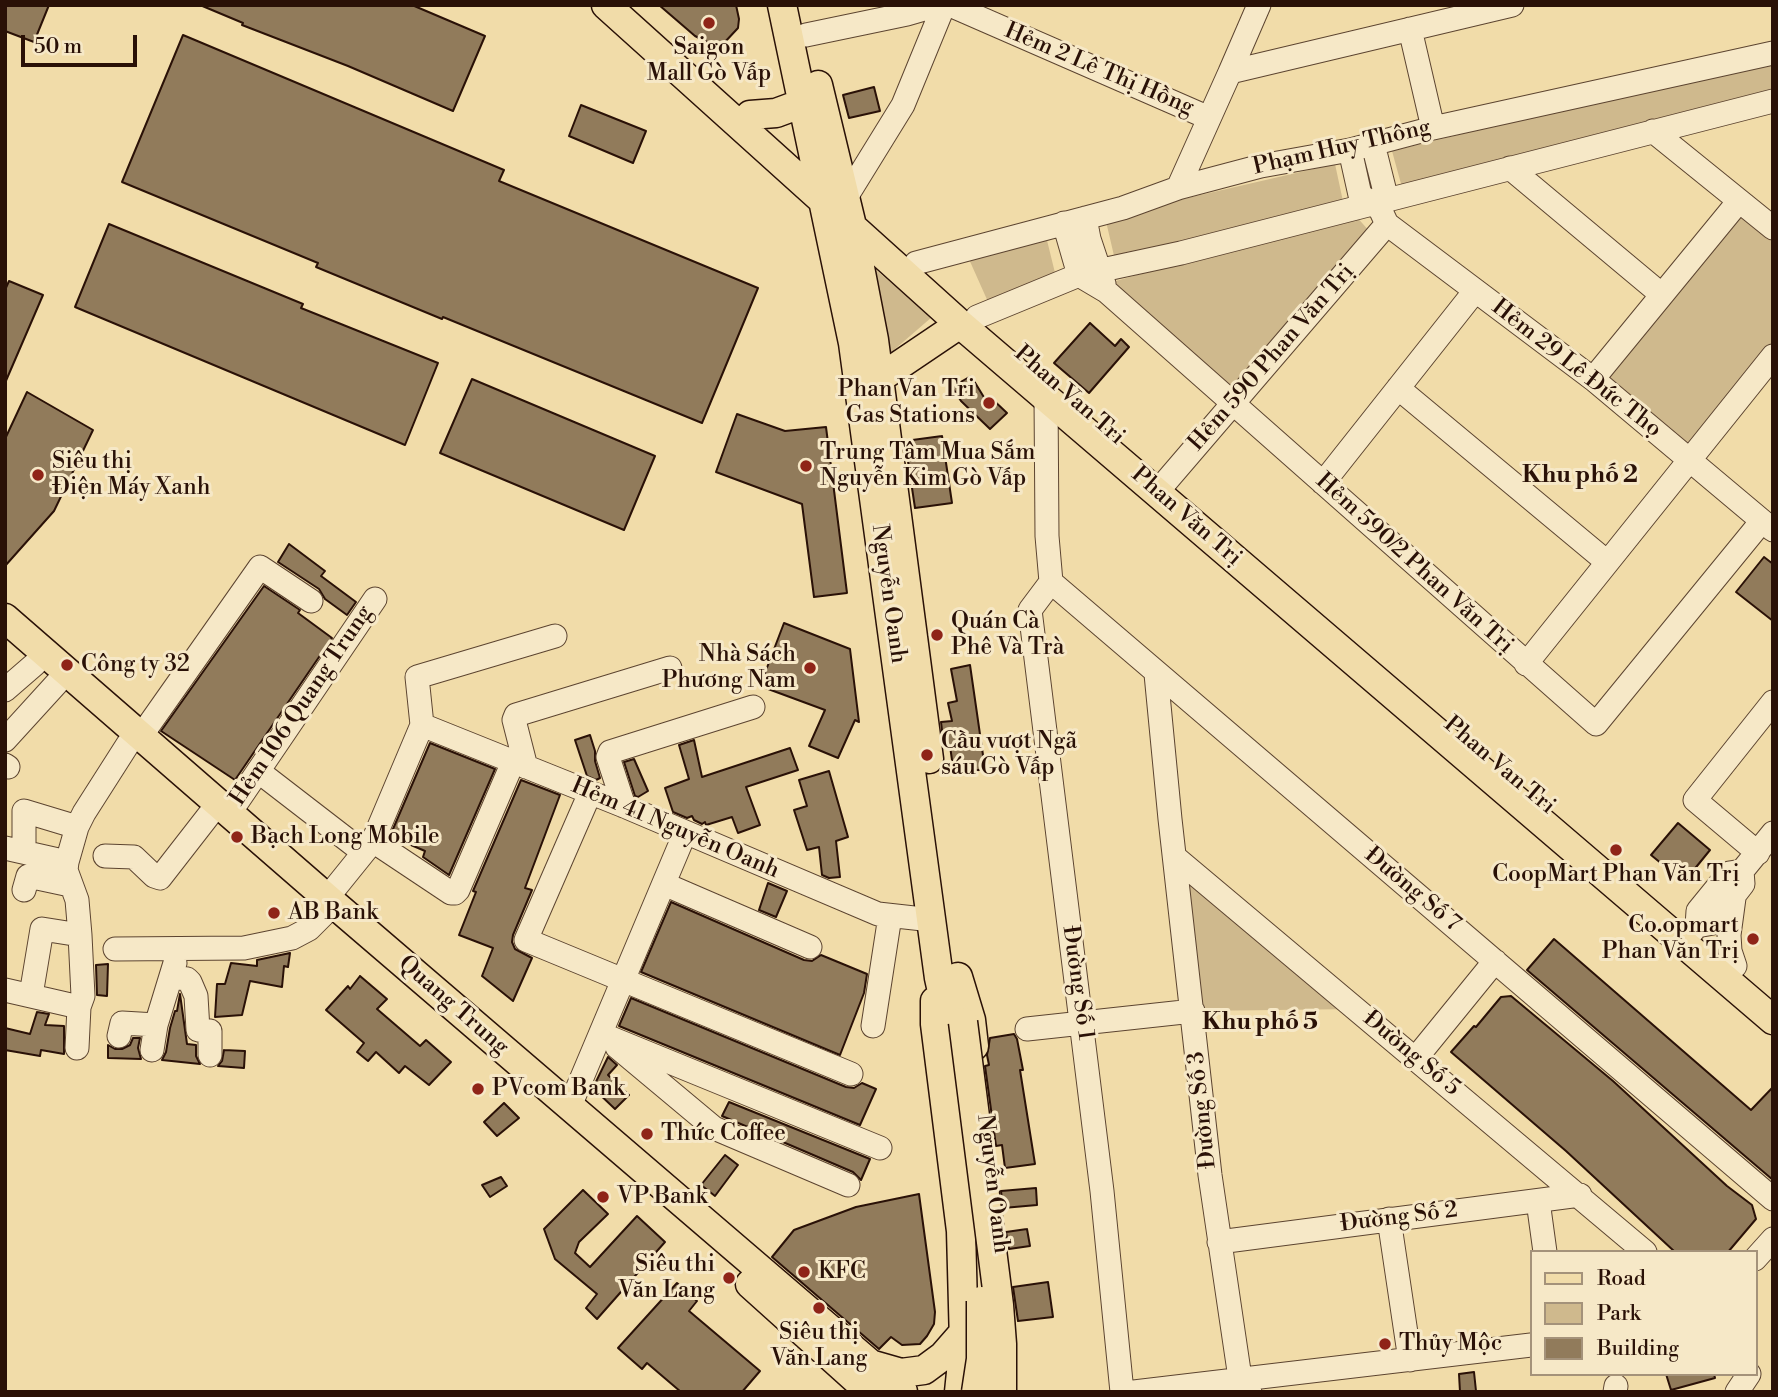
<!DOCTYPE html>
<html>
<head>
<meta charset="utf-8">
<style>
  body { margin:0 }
  #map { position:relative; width:1778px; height:1397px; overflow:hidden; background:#f1dca9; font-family:"Libre Bodoni",serif }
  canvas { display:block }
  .frame { position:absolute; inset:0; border:7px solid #2a1107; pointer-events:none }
  .legend { position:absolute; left:1530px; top:1250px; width:228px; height:126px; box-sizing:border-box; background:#f6e8c7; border:2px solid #a4927a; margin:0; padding:9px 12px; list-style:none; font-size:21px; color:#2a1107 }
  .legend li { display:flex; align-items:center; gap:14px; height:35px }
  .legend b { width:35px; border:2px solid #a4927a }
  .scale { position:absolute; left:21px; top:35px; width:116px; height:32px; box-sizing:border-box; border:4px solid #2a1107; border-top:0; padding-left:9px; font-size:21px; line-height:24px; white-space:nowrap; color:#2a1107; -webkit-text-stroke:5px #f6e8c7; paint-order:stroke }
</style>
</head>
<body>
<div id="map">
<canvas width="1778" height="1397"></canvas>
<div class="frame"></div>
<ul class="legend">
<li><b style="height:9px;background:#f1dca9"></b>Road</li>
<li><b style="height:19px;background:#cfb98d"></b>Park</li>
<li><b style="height:19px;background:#917b5b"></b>Building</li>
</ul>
<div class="scale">50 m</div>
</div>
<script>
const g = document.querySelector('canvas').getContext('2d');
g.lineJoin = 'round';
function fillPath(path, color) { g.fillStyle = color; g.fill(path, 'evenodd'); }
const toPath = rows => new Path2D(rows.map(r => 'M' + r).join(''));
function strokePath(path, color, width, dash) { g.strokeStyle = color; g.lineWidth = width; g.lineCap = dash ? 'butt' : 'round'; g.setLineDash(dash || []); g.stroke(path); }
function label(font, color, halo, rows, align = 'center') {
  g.font = font + ' "Libre Bodoni",serif'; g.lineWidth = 6; g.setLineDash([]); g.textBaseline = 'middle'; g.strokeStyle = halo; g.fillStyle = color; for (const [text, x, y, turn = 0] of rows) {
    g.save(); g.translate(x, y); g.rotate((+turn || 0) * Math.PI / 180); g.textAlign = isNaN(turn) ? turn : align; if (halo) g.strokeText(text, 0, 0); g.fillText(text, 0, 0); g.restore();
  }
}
fillPath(toPath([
  [1771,59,1773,95,1403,191,1392,151],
  [1335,164,1344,206,1115,260,1105,217],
  [1739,201,1773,228,1773,356,1690,459,1593,380],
  [1355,215,1370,232,1231,396,1112,282],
  [1045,232,1056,277,989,304,968,257],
  [871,266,932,317,888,355],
  [1176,858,1357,1009,1193,1011]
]), '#cfb98d');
const building = toPath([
  [5,5,49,5,34,42,5,31,5,5],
  [200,5,412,5,485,36,453,111,348,66,242,25,243,23,200,5],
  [659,5,736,5,739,19,738,28,724,43,711,44,695,36,659,5],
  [183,35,504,170,499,181,758,288,702,423,443,317,442,319,316,267,318,263,122,182,183,35],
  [874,87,880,111,849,118,843,95,874,87],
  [581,105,646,131,633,163,569,136,581,105],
  [109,224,303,304,301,308,438,363,405,445,75,307,109,224],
  [9,281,43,295,5,383,5,290,9,281],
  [1090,323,1115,346,1121,339,1129,347,1089,393,1054,363,1090,323],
  [971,376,985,399,989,396,1007,413,990,429,961,401,952,387,971,376],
  [472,379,655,456,624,530,440,453,472,379],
  [27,392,93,430,54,511,5,566,5,439,27,392],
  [737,414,785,431,826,427,847,593,814,597,802,504,716,472,737,414],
  [942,436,952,503,915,508,905,441,942,436],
  [289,544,325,571,321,576,356,602,347,615,325,599,319,589,278,562,289,544],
  [1764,557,1773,564,1773,621,1736,592,1764,557],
  [264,586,300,610,298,613,332,638,235,780,161,731,264,586],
  [784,623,850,649,859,722,855,720,838,758,809,746,825,710,760,686,784,623],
  [970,665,985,769,954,774,950,746,944,747,941,722,952,721,948,703,957,701,951,669,970,665],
  [590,735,595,751,595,761,600,778,596,780,587,776,575,740,590,735],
  [694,740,702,777,790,748,798,770,746,787,760,825,738,833,732,817,706,825,705,822,702,824,694,820,692,816,687,818,673,812,665,788,689,779,679,745,694,740],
  [430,743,495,769,449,875,423,857,425,851,390,836,430,743],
  [634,759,648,791,638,797,635,796,624,762,634,759],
  [829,771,848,837,836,841,840,877,829,878,822,875,819,847,807,850,794,810,807,806,799,780,829,771],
  [521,780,560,795,525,888,532,890,513,935,512,942,515,949,532,958,513,1001,482,976,493,948,459,935,476,892,473,891,521,780],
  [1678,823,1710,850,1684,882,1651,855,1678,823],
  [768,883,787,891,776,917,759,910,768,883],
  [671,902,804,960,812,961,821,955,867,974,864,993,840,1055,641,972,671,902],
  [1554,939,1751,1110,1773,1087,1773,1180,1527,970,1554,939],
  [290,953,288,967,284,966,282,987,250,981,242,1015,215,1017,217,984,225,984,231,963,257,966,257,960,290,953],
  [108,964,107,996,97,995,96,965,108,964],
  [360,976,387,999,377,1009,420,1046,426,1040,451,1062,429,1085,405,1066,399,1073,376,1052,368,1061,357,1052,364,1043,326,1010,348,986,350,989,360,976],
  [180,994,187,1044,196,1045,196,1056,200,1064,162,1060,166,1052,170,1028,175,1011,177,1011,180,994],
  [1511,996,1613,1081,1727,1186,1752,1205,1756,1219,1728,1252,1675,1252,1566,1151,1451,1052,1474,1026,1476,1027,1501,997,1511,996],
  [631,998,846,1087,854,1088,862,1083,876,1089,860,1125,619,1026,631,998],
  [37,1012,49,1014,45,1025,64,1026,64,1054,41,1050,40,1056,5,1050,5,1028,30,1034,37,1012],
  [1014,1034,1017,1039,1023,1070,1020,1070,1035,1164,1005,1168,1002,1145,996,1146,985,1066,989,1065,987,1055,990,1038,1014,1034],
  [133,1038,140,1038,138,1048,141,1059,108,1058,108,1045,115,1049,122,1049,130,1045,133,1038],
  [224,1050,245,1051,244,1068,218,1066,222,1061,224,1050],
  [608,1057,617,1065,608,1075,629,1095,615,1109,594,1089,591,1092,608,1057],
  [729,1102,870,1159,861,1180,853,1172,722,1116,729,1102],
  [504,1103,519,1118,497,1136,484,1122,504,1103],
  [725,1155,738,1165,715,1196,701,1185,725,1155],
  [501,1177,507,1186,490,1197,482,1185,501,1177],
  [1036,1188,1037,1205,1003,1208,1001,1191,1036,1188],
  [583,1190,608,1214,579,1242,575,1253,590,1267,637,1216,665,1242,597,1319,586,1308,597,1294,555,1259,544,1229,583,1190],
  [919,1194,935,1312,934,1324,927,1336,920,1344,902,1345,891,1337,879,1349,772,1257,794,1230,856,1207,919,1194],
  [1027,1229,1030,1246,1009,1249,1006,1232,1027,1229],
  [1048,1282,1053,1317,1018,1321,1013,1287,1048,1282],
  [677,1283,697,1301,689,1311,760,1371,742,1392,681,1392,647,1363,642,1369,618,1348,677,1283],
  [1474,1372,1476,1391,1460,1392,1459,1374,1474,1372],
  [1666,1374,1714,1374,1715,1378,1671,1390,1666,1374]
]);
fillPath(building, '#917b5b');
strokePath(building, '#2a1107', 2);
const minor = toPath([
  [950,5,1209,118],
  [1410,29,1433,128],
  [806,35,907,14,938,5],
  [1230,72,1259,5],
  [1653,131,1773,228],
  [1373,144,1384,188,1380,209],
  [1350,150,1360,195,1380,209,1387,224,1593,379,1773,530],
  [1510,168,1662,295],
  [1178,188,1230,72,1512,5],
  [845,199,903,105,944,5],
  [1085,218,1089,239,1104,284],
  [1064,223,1079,275,1106,291,1596,724,1762,521],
  [916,263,1123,208,1178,188,1261,166,1350,150,1433,128,1773,53],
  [977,317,1079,275,1181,253,1773,101],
  [1593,379,1739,201],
  [1398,388,1607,562],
  [1046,397,1047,536,1051,582],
  [1323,483,1475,291],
  [1157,492,1387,224],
  [1051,582,1773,1199],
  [1051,582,1030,610,1102,1191,1122,1392],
  [1526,664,1773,356],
  [1156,674,1170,819,1210,1175,1240,1378,1250,1392],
  [5,690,35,664],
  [422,725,624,806,878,914,932,920],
  [422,725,417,677,555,636],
  [141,736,260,567,311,601],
  [5,740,57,683],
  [5,765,8,767],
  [526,767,514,720,516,715,670,668],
  [258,771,363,852],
  [590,793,526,940,851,1074],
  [624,806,608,757,610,752,753,707],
  [229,814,375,599],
  [373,841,451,893,455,893,458,890,513,762],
  [5,848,67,862],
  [24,852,24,811,77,827],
  [1758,853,1695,800,1773,702],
  [105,856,134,857,154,876,160,878,209,815],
  [1176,858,1645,1252],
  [664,884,810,947],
  [24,890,28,876,70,885],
  [327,898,373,841,422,725],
  [1734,898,1729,935,1730,951,1735,966],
  [1697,926,1713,923,1743,884,1742,871],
  [1683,942,1697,926,1698,911,1729,873,1742,871,1773,833],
  [115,949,244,948,292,938,309,929,323,915],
  [172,977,187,979,190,982,196,996,198,1030,210,1031,210,1055],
  [5,990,79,1007,83,996,80,935,77,900,66,870,67,862,77,827,84,813,128,744],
  [31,995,42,929,80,935],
  [873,1026,890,916],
  [1027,1029,1193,1011],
  [601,1034,880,1148],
  [119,1036,122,1023,156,1025],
  [617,1047,714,1128,848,1185],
  [77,1048,79,1007],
  [152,1050,156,1025,175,963],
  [1416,1058,1495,961],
  [570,1106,685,833],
  [1538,1201,1545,1252],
  [1389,1219,1410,1360],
  [1219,1242,1580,1195],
  [1755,1259,1773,1239],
  [1134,1392,1531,1345],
  [1615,1392,1616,1386],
  [1737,1392,1749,1374]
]);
const major = toPath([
  [606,5,960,324,1773,1020],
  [782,5,853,343,939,978,949,1023],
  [818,85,852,226,874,340,929,759],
  [750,115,776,113,803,103],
  [880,378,960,324],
  [5,618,327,898,903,1392],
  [958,977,971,1020,974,1046],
  [935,1001,935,1024,961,1231,964,1343,959,1392],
  [750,1284,870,1392],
  [873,1365,901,1373,924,1370,943,1356,964,1332]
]);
strokePath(minor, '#5c4430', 25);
strokePath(major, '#2a1107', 31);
strokePath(minor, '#f6e8c7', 23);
strokePath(major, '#f1dca9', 28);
const majorBridge = toPath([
  [963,1022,999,1305,1002,1344,1002,1392],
  [976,1392,981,1359,981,1301]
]);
strokePath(majorBridge, '#2a1107', 31, []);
strokePath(majorBridge, '#f1dca9', 28);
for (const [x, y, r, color] of [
  [709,23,7,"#8f2418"],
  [989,403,7,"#8f2418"],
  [806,466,7,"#8f2418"],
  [38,475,7,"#8f2418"],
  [937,635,7,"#8f2418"],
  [67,665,7,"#8f2418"],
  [810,668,7,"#8f2418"],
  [927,755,7,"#8f2418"],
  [237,837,7,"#8f2418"],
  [1616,850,7,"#8f2418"],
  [274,913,7,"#8f2418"],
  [1753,939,7,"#8f2418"],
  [478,1089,7,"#8f2418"],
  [647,1134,7,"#8f2418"],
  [603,1197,7,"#8f2418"],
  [804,1272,7,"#8f2418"],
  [729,1278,7,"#8f2418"],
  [819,1308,7,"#8f2418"],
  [1385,1344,7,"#8f2418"]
]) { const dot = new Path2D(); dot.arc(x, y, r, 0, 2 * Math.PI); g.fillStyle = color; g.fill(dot); strokePath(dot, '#f6e8c7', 2.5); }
label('23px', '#2a1107', '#f6e8c7', [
  ["Saigon",709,48,"center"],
  ["Mall Gò Vấp",709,74,"center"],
  ["Phan Van Tri",975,390,"right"],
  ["Gas Stations",975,416,"right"],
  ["Trung Tâm Mua Sắm",820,453],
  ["Nguyễn Kim Gò Vấp",820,479],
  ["Siêu thị",52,462],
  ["Điện Máy Xanh",52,488],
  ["Quán Cà",951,622],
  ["Phê Và Trà",951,648],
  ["Nhà Sách",796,655,"right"],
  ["Phương Nam",796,681,"right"],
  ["Công ty 32",81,665],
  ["Cầu vượt Ngã",941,742],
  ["sáu Gò Vấp",941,768],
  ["Bạch Long Mobile",251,837],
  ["CoopMart Phan Văn Trị",1616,875,"center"],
  ["AB Bank",288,913],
  ["Co.opmart",1739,926,"right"],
  ["Phan Văn Trị",1739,952,"right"],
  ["PVcom Bank",492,1089],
  ["Thức Coffee",661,1134],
  ["VP Bank",617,1197],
  ["Siêu thi",715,1265,"right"],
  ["Văn Lang",715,1291,"right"],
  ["KFC",818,1272],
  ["Siêu thị",819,1333,"center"],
  ["Văn Lang",819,1359,"center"],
  ["Thủy Mộc",1399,1344]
], 'left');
label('23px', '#2a1107', '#f6e8c7', [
  ["Hẻm 2 Lê Thị Hồng",1099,70,23],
  ["Phạm Huy Thông",1342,148,-13],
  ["Hẻm 590 Phan Văn Trị",1272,358,-49],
  ["Hẻm 29 Lê Đức Thọ",1576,369,38],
  ["Phan Van Tri",1069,396,41],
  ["Phan Văn Trị",1186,517,41],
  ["Hẻm 590/2 Phan Văn Trị",1414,564,42],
  ["Nguyễn Oanh",888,594,82],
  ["Hẻm 106 Quang Trung",302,706,-56],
  ["Phan Van Tri",1499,766,40],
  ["Hẻm 41 Nguyễn Oanh",675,829,23],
  ["Đường Số 7",1412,890,40],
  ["Đường Số 1",1077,983,82],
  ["Quang Trung",453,1006,41],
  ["Đường Số 5",1411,1054,40],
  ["Đường Số 3",1203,1110,-96],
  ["Nguyễn Oanh",992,1184,83],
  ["Đường Số 2",1399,1218,-7]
]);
label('bold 24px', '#2a1107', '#f6e8c7', [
  ["Khu phố 2",1580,476],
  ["Khu phố 5",1260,1023]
]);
</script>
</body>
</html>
